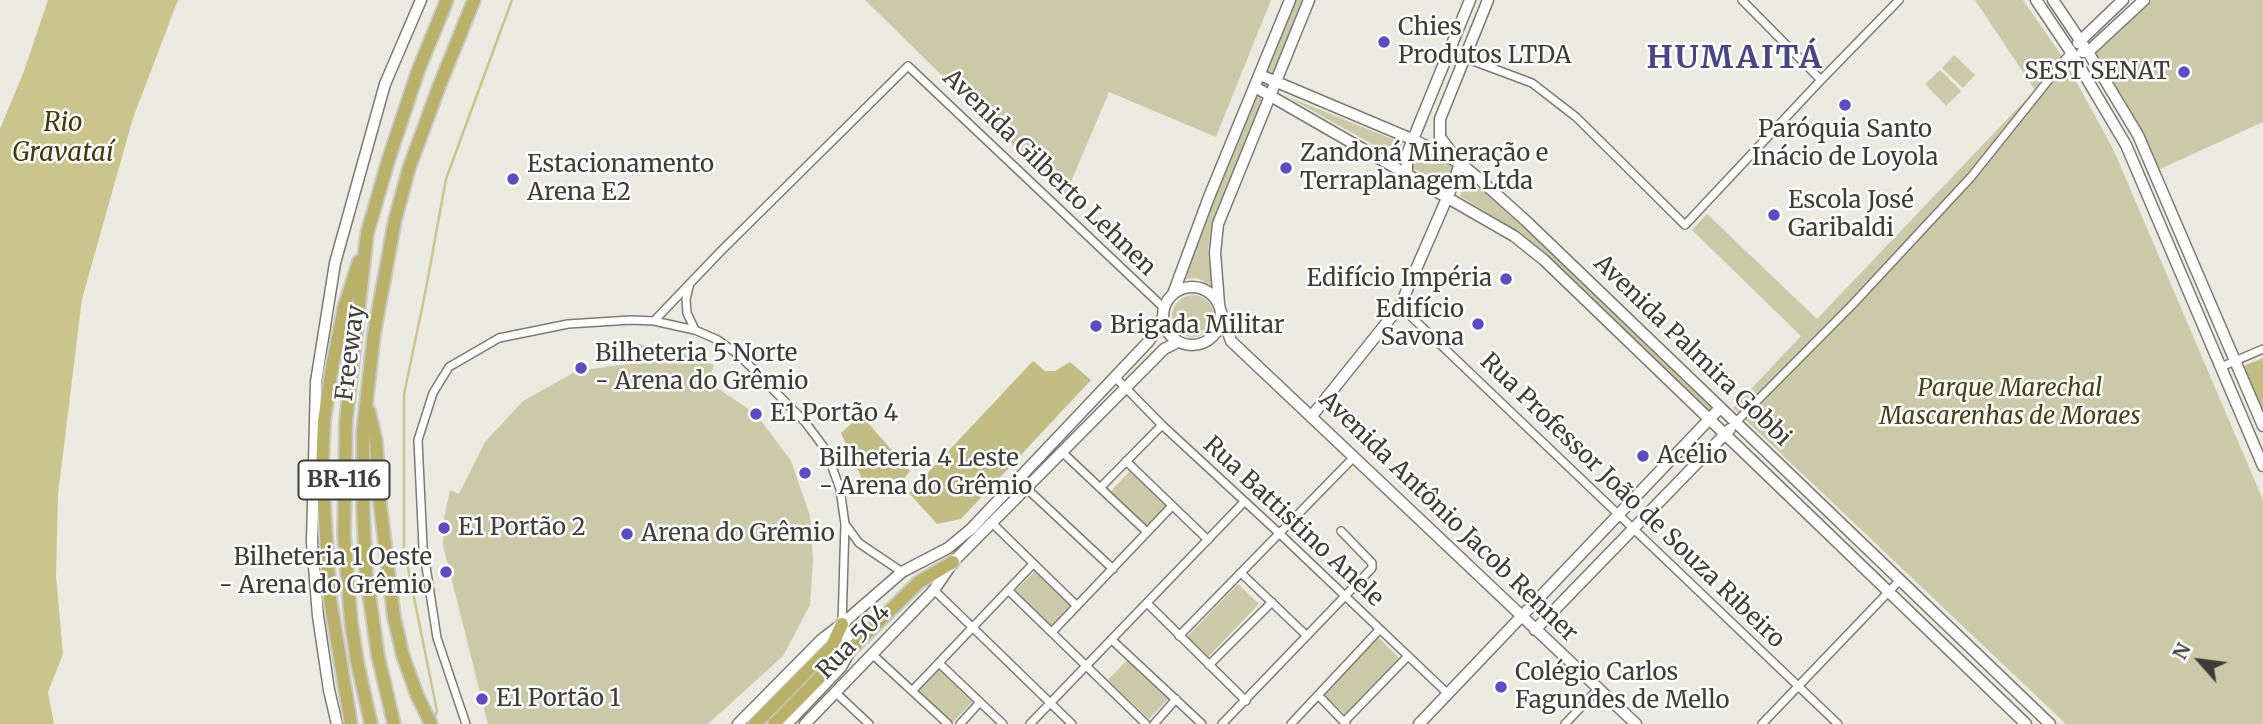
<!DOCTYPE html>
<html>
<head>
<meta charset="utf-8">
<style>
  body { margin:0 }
  #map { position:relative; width:2263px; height:724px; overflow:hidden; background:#eaeae1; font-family:Merriweather,serif }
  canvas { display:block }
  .north { position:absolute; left:2165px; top:626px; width:70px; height:70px; -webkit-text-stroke:5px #fff; paint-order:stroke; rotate:298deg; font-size:19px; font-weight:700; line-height:28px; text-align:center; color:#3d3d39 }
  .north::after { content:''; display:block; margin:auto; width:24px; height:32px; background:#3d3d39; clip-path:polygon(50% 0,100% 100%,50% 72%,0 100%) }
</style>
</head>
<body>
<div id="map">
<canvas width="2263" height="724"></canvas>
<div class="north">N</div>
</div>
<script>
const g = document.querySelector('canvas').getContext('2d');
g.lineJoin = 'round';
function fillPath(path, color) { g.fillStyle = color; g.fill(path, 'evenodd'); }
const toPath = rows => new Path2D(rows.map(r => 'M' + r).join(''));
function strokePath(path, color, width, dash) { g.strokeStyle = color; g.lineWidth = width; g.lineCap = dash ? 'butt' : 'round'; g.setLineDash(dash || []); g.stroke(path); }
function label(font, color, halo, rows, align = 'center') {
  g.font = font + ' Merriweather,serif'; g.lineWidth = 5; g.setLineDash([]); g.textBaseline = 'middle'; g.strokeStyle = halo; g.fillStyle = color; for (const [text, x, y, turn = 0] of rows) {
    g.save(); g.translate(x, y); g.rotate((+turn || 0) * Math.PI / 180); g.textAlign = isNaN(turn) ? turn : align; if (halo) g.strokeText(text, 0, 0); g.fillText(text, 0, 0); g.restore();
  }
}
fillPath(toPath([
  [865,0,1271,0,1216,137,1109,92,1065,196],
  [1294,0,1304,0,1211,228,1208,250,1212,286,1197,278,1180,279],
  [1975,0,2023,0,2064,59,2114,151,2263,500,2263,724,2066,724,1733,408,1801,336,1692,230,1707,214,1817,319,2035,90],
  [2152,0,2263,0,2263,122,2158,170,2092,52],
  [1954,55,1975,75,1963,88,1942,68],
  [1940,70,1961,91,1946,106,1925,84],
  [1286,96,1402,143,1397,158],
  [1418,148,1449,161,1453,167,1445,185,1410,167],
  [1468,175,1538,239,1713,408,1709,412,1545,255,1517,231,1460,196],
  '1172 316a21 21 0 1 1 42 0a21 21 0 1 1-42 0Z',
  [637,344,676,351,714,365,708,382,756,414,791,461,810,516,813,562,810,605,783,656,708,724,488,724,443,545,444,518,450,490,459,494,485,442,523,401,577,371,635,363],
  [1130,471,1166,506,1146,526,1111,491],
  [1035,571,1071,605,1051,626,1015,591],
  [1238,584,1259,604,1208,657,1187,637],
  [1378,637,1399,658,1345,714,1323,694],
  [1128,659,1169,698,1149,719,1108,680],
  [938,668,972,702,952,723,917,688]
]), '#cbc9a7');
fillPath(toPath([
  [2263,358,2263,419,2241,367],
  [1033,361,1045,371,1055,371,1070,362,1091,380,961,519,937,524,909,493],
  [861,415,910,471,895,490,864,483,841,433]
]), '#c1bd84');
fillPath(toPath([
  [48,0,178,0,133,118,82,299,58,494,56,576,63,654,48,692,54,724,0,724,0,129,24,71]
]), '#cac58c');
strokePath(toPath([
  [434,719,437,711,404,548,404,394,425,294,446,179,512,0]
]), '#cac58c', 2.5);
const street = toPath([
  [1742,0,1821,80],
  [1465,58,1532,83,1576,117,1685,225,1821,80,1899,0],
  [690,283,686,299,687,313,695,330],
  [1400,306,1838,724],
  [654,321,721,251,908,66,1164,308],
  [2221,367,2263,349],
  [1115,377,1162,425,1280,534,1447,693],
  [1735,423,1853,304,1971,177,2071,52],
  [1062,452,1147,532],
  [1126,461,1208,540],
  [1024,486,1113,569],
  [1100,488,1162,425],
  [992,523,1077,606],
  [845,524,859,543,902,572],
  [1241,573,1307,636],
  [934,590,1072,724],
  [1008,590,1146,724],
  [1147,603,1246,701],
  [1052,632,1172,506],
  [1179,636,1353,458],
  [1112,640,1202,724],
  [872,654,948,724],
  [939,663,1003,724],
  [1209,665,1272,602],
  [912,691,1033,564],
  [835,692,869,724],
  [1318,695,1346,724],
  [1344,722,1408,656],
  [466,724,437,638,423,547,418,440,433,393,449,367,499,338,568,324,631,320,654,321,695,330,718,340,740,356,805,422,826,450,840,489,845,524,842,624],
  [960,724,980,702],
  [1030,724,1244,502],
  [1154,724,1176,699],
  [1222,724,1372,568,1372,563,1341,531],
  [1291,724,1379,630],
  [1565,724,1598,689],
  [1762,724,1900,580]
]);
const secondary = toPath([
  [2036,0,2071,52,2126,145,2263,466],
  [2053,0,2088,52,2138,135,2263,426],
  [2078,43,2123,0],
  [2082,52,2088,52,2144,0],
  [1260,75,1414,140,1460,163,1477,177,1525,220,2050,724],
  [1255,87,1514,236,1544,260,2026,724],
  [1457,160,1440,137,1440,119,1488,0],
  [1407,173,1407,154,1470,0],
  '1163 316a29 29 0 1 1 58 0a29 29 0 1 1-58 0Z',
  [1173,294,1209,197,1290,0],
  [1219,304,1215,253,1218,224,1309,0],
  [1221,312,1231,341,1636,724],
  [1311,417,1400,306,1454,182,1460,163],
  [1535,630,1730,429],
  [337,724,329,690,318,616,312,542,316,382,335,263,385,84,421,0],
  [738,724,821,640,842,624,902,572,948,548,971,529,1149,341,1163,317],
  [787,724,841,667,851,649,842,624],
  [805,724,934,590,953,562,1164,349,1178,342],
  [1419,724,1720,408]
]);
const highway = toPath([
  [369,411,376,441,380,504,394,617,403,656,417,695,431,724],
  [351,724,330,599,322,471,324,421,331,373,344,308,359,261],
  [371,724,357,661,351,621,344,534,346,421,367,234,389,158,418,71,447,0],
  [394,724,378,656,366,573,363,506,363,431,374,334,395,220,409,168,440,84,474,0],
  [755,724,832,646,842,624],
  [774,724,835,662,851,649,919,582,953,562]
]);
strokePath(street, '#7b7b73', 10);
strokePath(secondary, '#7b7b73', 13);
strokePath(highway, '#c9c9c8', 16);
strokePath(street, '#fff', 7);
strokePath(secondary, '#fff', 10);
strokePath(highway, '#b8b167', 12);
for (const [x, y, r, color] of [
  [1384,42,7,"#5c4cc4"],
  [2184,72,7,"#5c4cc4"],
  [1845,105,7,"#5c4cc4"],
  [1286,168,7,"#5c4cc4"],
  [513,179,7,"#5c4cc4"],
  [1774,215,7,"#5c4cc4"],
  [1506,279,7,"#5c4cc4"],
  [1478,324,7,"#5c4cc4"],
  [1096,326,7,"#5c4cc4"],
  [581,368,7,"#5c4cc4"],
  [756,414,7,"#5c4cc4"],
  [1643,456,7,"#5c4cc4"],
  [805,473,7,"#5c4cc4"],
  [444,528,7,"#5c4cc4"],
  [627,534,7,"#5c4cc4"],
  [446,572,7,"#5c4cc4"],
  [1501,687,7,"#5c4cc4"],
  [482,699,7,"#5c4cc4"]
]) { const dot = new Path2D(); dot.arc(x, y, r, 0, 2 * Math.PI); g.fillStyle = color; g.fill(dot); strokePath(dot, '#fff', 2.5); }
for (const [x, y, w] of [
  [344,480,91]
]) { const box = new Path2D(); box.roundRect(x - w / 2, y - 19.5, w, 39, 5); g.fillStyle = '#fff'; g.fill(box); strokePath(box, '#3d3d39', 2); }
label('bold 23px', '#3d3d39', null, [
  ["BR-116",344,480]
]);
label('24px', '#3d3d39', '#fff', [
  ["Chies",1398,28],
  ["Produtos LTDA",1398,56],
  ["SEST SENAT",2170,72,"right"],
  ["Paróquia Santo",1845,130,"center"],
  ["Inácio de Loyola",1845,158,"center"],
  ["Zandoná Mineração e",1300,154],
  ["Terraplanagem Ltda",1300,182],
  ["Estacionamento",527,165],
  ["Arena E2",527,193],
  ["Escola José",1788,201],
  ["Garibaldi",1788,229],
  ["Edifício Impéria",1492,279,"right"],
  ["Edifício",1464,310,"right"],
  ["Savona",1464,338,"right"],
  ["Brigada Militar",1110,326],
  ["Bilheteria 5 Norte",595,354],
  ["- Arena do Grêmio",595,382],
  ["E1 Portão 4",770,414],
  ["Acélio",1657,456],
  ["Bilheteria 4 Leste",819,459],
  ["- Arena do Grêmio",819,487],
  ["E1 Portão 2",458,528],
  ["Arena do Grêmio",641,534],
  ["Bilheteria 1 Oeste",432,558,"right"],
  ["- Arena do Grêmio",432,586,"right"],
  ["Colégio Carlos",1515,673],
  ["Fagundes de Mello",1515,701],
  ["E1 Portão 1",496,699]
], 'left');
label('24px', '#3d3d39', '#fff', [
  ["Avenida Gilberto Lehnen",1049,173,44],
  ["Avenida Palmira Gobbi",1692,351,44],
  ["Freeway",351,353,-83],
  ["Rua Professor João de Souza Ribeiro",1632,501,44],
  ["Avenida Antônio Jacob Renner",1448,517,44],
  ["Rua Battistino Anele",1293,522,43],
  ["Rua 504",854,642,-46]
]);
label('italic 24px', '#454115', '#fff', [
  ["Parque Marechal",2010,389],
  ["Mascarenhas de Moraes",2010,417]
]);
label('italic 26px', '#3f3b0d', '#fff', [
  ["Rio",63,124],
  ["Gravataí",63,154]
]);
g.letterSpacing = '2px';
label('bold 32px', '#494683', '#fff', [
  ["HUMAITÁ",1735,59]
]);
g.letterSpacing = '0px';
</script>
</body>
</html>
